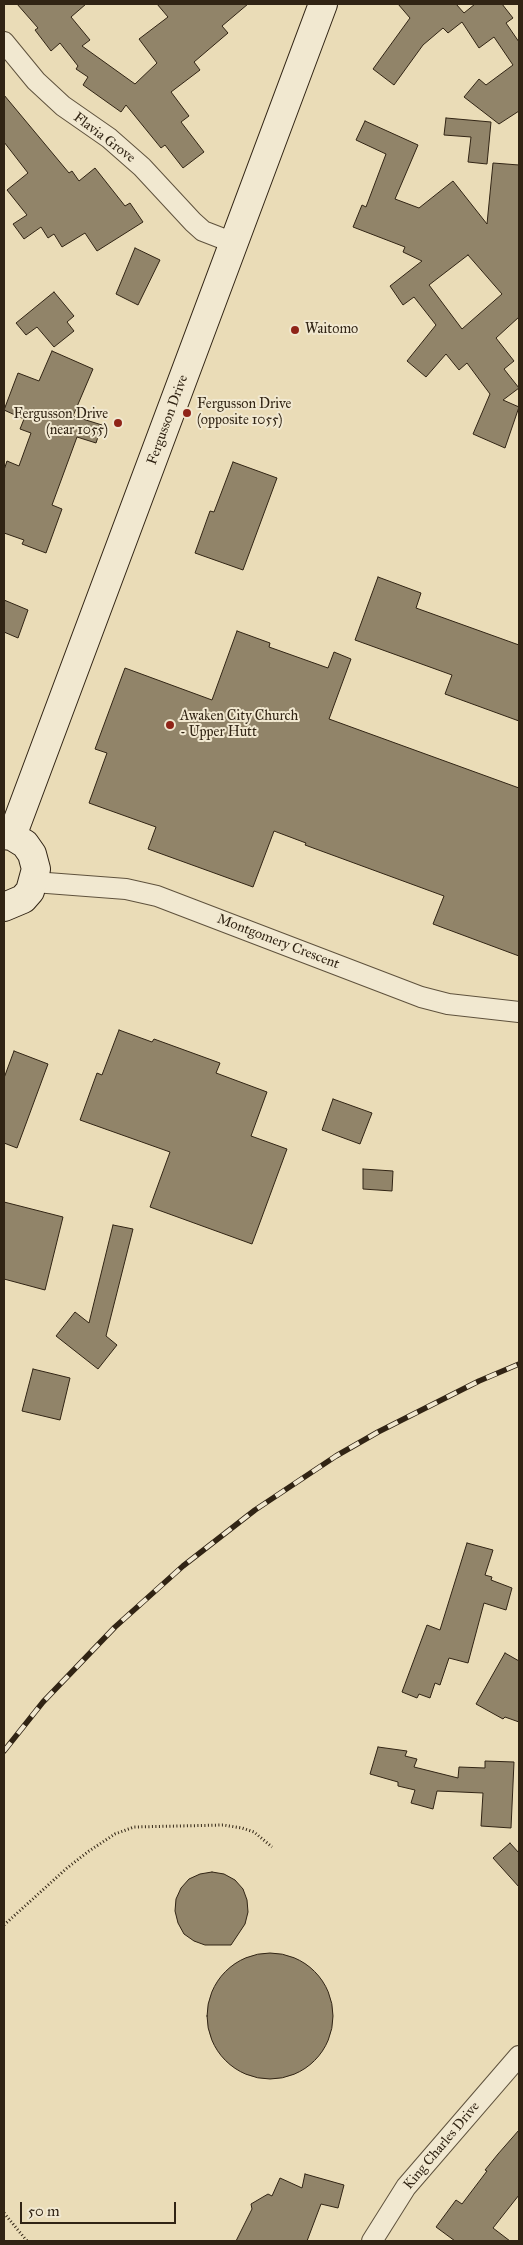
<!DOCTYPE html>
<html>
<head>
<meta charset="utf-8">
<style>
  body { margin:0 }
  #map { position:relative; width:523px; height:2245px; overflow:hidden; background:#eadcb7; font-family:"IM FELL Great Primer",serif }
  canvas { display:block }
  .frame { position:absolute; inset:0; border:5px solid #312414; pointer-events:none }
  .scale { position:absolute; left:20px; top:2202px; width:156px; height:22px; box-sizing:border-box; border:2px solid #312414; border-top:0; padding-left:6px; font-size:15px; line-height:18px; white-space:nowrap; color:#312414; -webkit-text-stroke:4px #f1e8d0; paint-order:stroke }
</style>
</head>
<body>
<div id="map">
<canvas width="523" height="2245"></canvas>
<div class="frame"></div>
<div class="scale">50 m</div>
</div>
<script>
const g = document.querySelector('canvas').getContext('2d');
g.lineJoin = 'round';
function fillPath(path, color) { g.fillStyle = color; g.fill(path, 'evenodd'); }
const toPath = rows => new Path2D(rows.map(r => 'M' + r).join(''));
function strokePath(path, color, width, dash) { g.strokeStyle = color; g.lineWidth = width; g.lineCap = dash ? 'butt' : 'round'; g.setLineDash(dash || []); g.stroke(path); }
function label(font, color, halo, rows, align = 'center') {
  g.font = font + ' "IM FELL Great Primer",serif'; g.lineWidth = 4; g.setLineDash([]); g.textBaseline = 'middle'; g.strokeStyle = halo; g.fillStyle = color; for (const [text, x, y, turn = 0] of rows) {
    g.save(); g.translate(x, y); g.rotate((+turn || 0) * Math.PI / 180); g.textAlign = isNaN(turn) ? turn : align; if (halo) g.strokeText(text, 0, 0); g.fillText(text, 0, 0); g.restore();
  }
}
const building = toPath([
  [17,4,86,4,71,17,90,40,82,46,135,84,157,63,139,39,168,17,157,4,248,4,222,26,228,33,194,62,200,70,171,92,189,116,181,122,204,152,183,168,165,145,161,148,126,105,121,112,83,85,88,77,76,69,78,66,60,43,51,51,35,30,38,28,17,4],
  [398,4,456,4,464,13,475,4,502,4,513,18,506,23,519,42,519,111,499,124,464,97,479,79,486,85,513,65,494,37,479,48,462,22,448,33,443,28,423,45,394,85,373,69,410,18,398,4],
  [4,95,69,173,72,171,79,181,95,168,125,206,130,203,143,222,97,251,85,233,62,247,54,234,48,238,41,227,24,239,13,224,27,215,7,190,28,173,4,142,4,95],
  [446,118,491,122,487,164,468,162,471,137,444,135,446,118],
  [365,121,418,145,395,199,419,208,453,181,487,224,493,163,519,165,519,317,496,338,514,361,504,369,519,388,503,400,519,407,505,448,473,434,490,394,467,363,459,370,446,354,426,377,407,361,436,325,414,297,403,305,390,286,422,261,403,252,405,247,353,227,362,205,366,207,386,154,356,140,365,121],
  [468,255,502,294,462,329,429,285,468,255],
  [135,248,160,260,138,305,116,294,135,248],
  [54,292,74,316,67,322,74,331,54,347,37,327,26,335,16,323,54,292],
  [52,351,93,369,73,416,102,425,96,443,77,437,52,505,62,509,46,553,22,544,24,540,4,533,4,470,7,461,19,466,31,433,20,429,24,419,4,410,18,373,39,381,52,351],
  [233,462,277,478,243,570,195,553,210,511,214,512,233,462],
  [378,577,421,593,416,608,519,645,519,721,445,694,452,675,355,640,378,577],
  [4,600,28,610,18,638,4,632,4,600],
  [237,631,270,643,269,647,328,668,334,652,351,659,329,719,519,788,519,956,433,924,444,896,305,845,306,843,274,831,253,887,148,849,156,827,89,803,107,753,95,749,125,668,212,700,237,631],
  [119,1030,152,1042,154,1039,220,1063,216,1073,267,1092,251,1136,287,1149,252,1244,150,1207,170,1152,80,1120,97,1073,102,1075,119,1030],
  [14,1051,48,1064,17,1148,4,1143,4,1078,14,1051],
  [333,1099,372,1113,360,1144,322,1130,333,1099],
  [363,1169,393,1171,392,1191,363,1189,363,1169],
  [4,1202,63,1217,45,1290,4,1279,4,1202],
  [113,1225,133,1229,106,1336,117,1345,98,1369,56,1336,75,1312,89,1323,113,1225],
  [33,1369,70,1378,60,1420,22,1411,33,1369],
  [467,1543,493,1550,485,1575,492,1577,491,1580,512,1588,506,1610,484,1603,468,1663,449,1658,440,1685,435,1683,430,1698,419,1694,417,1698,402,1692,427,1625,440,1630,467,1543],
  [505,1653,519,1661,519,1722,505,1717,503,1719,476,1704,505,1653],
  [378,1747,407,1751,405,1756,417,1759,414,1767,458,1778,459,1767,485,1768,485,1761,514,1762,511,1828,481,1826,483,1793,437,1791,433,1809,411,1803,415,1790,398,1786,398,1782,370,1774,378,1747],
  [510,1843,519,1853,519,1887,493,1858,510,1843],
  [212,1872,224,1874,235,1880,243,1889,247,1900,248,1912,245,1924,231,1945,205,1945,194,1941,184,1934,178,1923,175,1911,176,1899,181,1888,189,1879,200,1874,212,1872],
  '207 2016a63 63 0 1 1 126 0a63 63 0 1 1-126 0Z',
  [519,2130,519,2195,493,2228,510,2241,455,2241,436,2227,456,2200,462,2204,487,2171,485,2170,498,2154,519,2130],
  [305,2174,344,2185,338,2208,321,2204,307,2241,236,2241,252,2209,251,2204,268,2194,272,2196,280,2178,302,2188,305,2174]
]);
fillPath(building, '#918469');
strokePath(building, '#312414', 1);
const street = toPath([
  [4,42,36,81,63,106,109,138,142,167,193,222,203,231,234,243],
  [34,882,126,889,157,896,421,997,448,1004,519,1012],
  [372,2241,406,2187,519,2056]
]);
const secondary = toPath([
  [4,835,12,836,25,844,32,854,36,869,30,891,23,899,4,907],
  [12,836,323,4]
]);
strokePath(street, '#5f523d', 22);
strokePath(secondary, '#312414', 30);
strokePath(toPath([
  [4,1925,67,1868,89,1851,115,1834,134,1827,223,1825,242,1828,254,1832,272,1847],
  [4,2213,27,2241]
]), '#312414', 3, [1, 2.5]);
strokePath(street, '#f1e8d0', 20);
strokePath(secondary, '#f1e8d0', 28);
const rail = toPath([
  [4,1751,43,1702,115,1627,183,1566,255,1510,336,1456,378,1432,479,1381,519,1364]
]);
strokePath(rail, '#312414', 5.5);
strokePath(rail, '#f1e8d0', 4, [11]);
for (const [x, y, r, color] of [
  [295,330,5,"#8f2418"],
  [187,413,5,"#8f2418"],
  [118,423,5,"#8f2418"],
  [170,725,5,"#8f2418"]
]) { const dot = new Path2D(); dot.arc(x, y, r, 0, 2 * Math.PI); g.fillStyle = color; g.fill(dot); strokePath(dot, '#f1e8d0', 2); }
label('14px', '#312414', '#f1e8d0', [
  ["Flavia Grove",104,138,37],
  ["Fergusson Drive",168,420,-70],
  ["Montgomery Crescent",278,942,21],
  ["King Charles Drive",442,2146,-50]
]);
label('14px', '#312414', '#f1e8d0', [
  ["Waitomo",305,330],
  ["Fergusson Drive",197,405],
  ["(opposite 1055)",197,421],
  ["Fergusson Drive",108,415,"right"],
  ["(near 1055)",108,431,"right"],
  ["Awaken City Church",180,717],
  ["- Upper Hutt",180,733]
], 'left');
</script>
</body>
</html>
